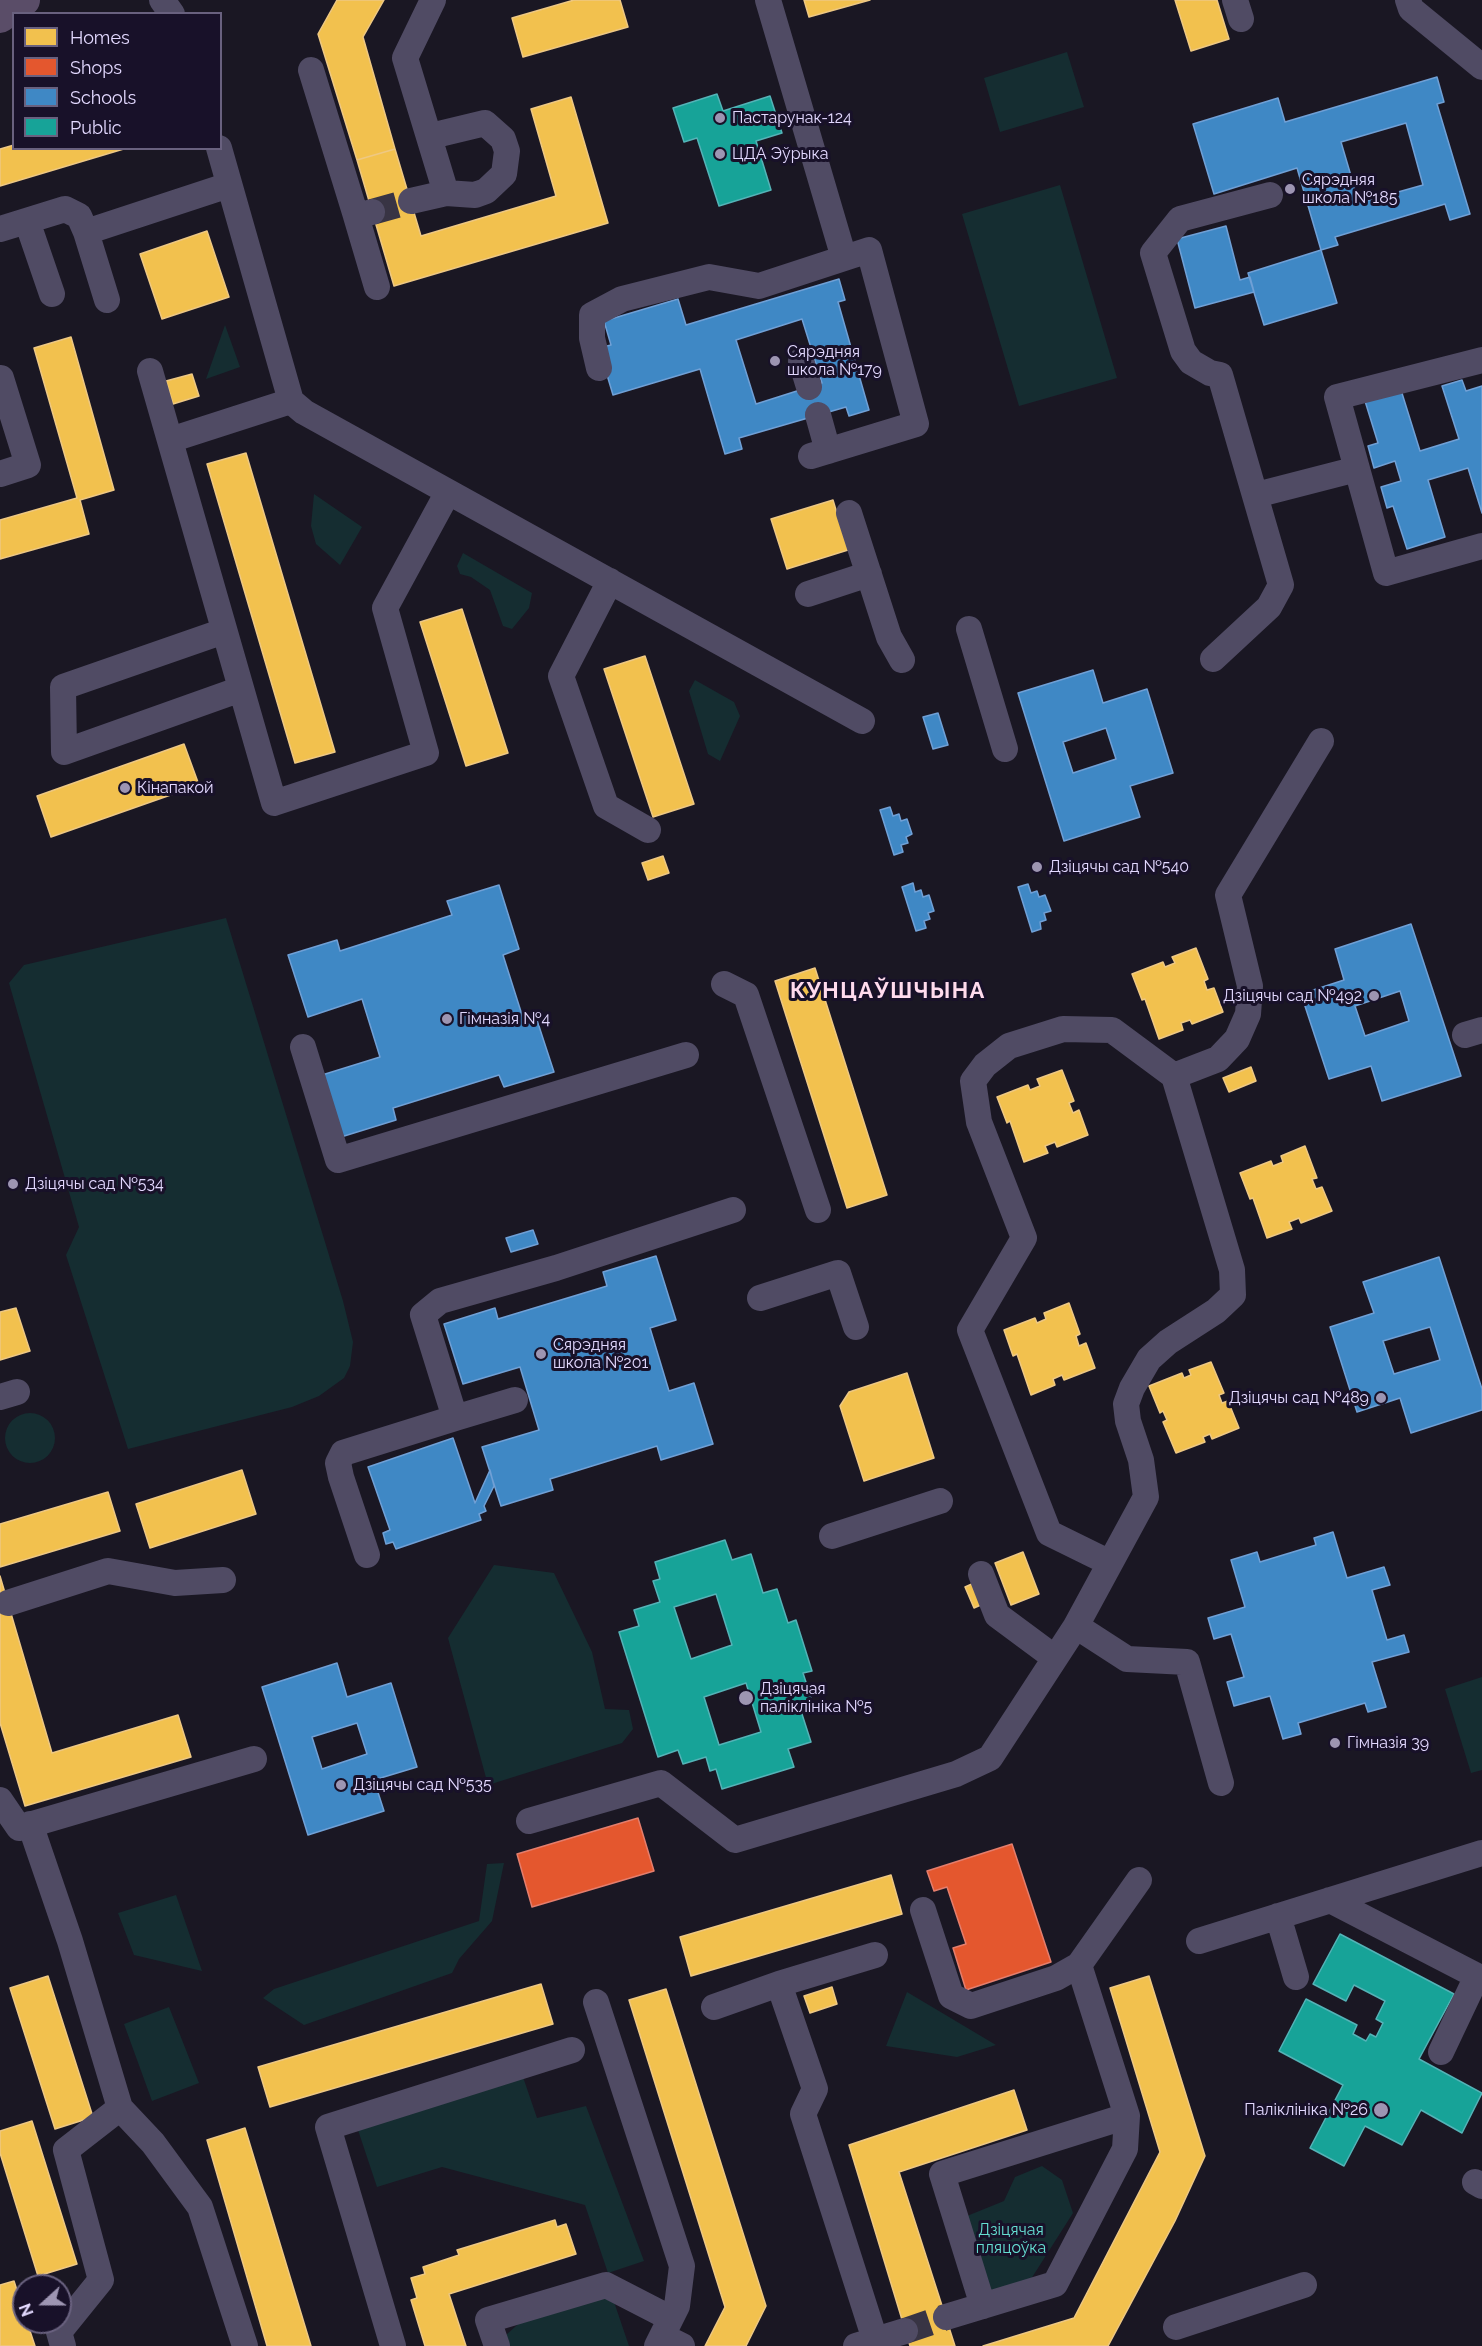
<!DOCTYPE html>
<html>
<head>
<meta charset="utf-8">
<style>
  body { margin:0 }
  #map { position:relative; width:1482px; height:2346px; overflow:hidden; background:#1a1723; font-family:Raleway,sans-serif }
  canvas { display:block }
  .legend { position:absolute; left:12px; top:12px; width:210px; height:138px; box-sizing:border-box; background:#181129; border:2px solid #69617f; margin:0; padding:8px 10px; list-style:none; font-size:18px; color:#e3d9ff }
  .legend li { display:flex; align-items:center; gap:12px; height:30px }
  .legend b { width:30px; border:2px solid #69617f }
  .north { position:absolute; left:12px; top:2274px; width:60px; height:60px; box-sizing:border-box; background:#181129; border:2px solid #69617f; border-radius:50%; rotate:249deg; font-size:16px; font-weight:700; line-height:24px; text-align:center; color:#e3d9ff }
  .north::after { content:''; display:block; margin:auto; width:21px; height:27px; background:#9d95b2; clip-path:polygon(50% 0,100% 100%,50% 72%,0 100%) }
</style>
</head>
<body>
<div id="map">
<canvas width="1482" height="2346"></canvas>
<ul class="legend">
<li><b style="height:16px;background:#f2c14e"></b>Homes</li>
<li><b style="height:16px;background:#e4572e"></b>Shops</li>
<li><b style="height:16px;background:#3f88c5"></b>Schools</li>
<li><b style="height:16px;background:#17a398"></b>Public</li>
</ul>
<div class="north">N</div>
</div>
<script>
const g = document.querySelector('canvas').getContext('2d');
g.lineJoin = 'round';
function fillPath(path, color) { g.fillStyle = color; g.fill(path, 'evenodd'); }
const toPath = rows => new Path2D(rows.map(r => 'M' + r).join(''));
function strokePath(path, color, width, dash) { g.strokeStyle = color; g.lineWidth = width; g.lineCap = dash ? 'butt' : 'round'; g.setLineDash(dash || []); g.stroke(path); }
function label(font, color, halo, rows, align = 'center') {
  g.font = font + ' Raleway,sans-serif'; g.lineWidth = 6; g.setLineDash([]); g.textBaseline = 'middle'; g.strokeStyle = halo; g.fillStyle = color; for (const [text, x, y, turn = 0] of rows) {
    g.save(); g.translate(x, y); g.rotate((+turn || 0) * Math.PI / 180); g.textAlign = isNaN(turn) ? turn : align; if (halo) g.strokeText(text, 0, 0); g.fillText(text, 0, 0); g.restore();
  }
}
fillPath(toPath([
  [1067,52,1084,107,1000,132,984,78],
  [1060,185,1117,378,1019,406,962,214],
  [225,325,240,367,206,379],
  [314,494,362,527,340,565,316,544,311,526],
  [463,553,532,593,529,608,512,629,503,626,490,590,471,577,460,574,457,566],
  [695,680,734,702,740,716,720,761,708,754,689,691],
  [226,918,343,1301,353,1342,350,1366,344,1378,319,1396,292,1407,128,1449,66,1255,79,1227,9,983,24,965],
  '5 1438a25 25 0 1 1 50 0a25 25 0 1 1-50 0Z',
  [494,1565,554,1573,592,1652,605,1709,629,1710,633,1729,622,1743,488,1785,448,1638],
  [1482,1677,1482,1770,1471,1773,1445,1689],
  [504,1863,492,1921,459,1959,452,1973,304,2025,263,1998,274,1989,479,1921,487,1864],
  [176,1895,202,1971,134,1955,118,1913],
  [907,1992,996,2045,957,2057,886,2046],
  [169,2007,199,2083,152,2101,124,2024],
  [523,2077,537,2118,586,2106,644,2261,608,2273,585,2205,442,2167,377,2187,358,2130],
  [1042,2166,1062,2180,1073,2213,1031,2279,987,2294,962,2218,1004,2201,1015,2177],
  [611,2293,629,2346,510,2346,506,2335,525,2318]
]), '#152d31');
const homes = toPath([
  [337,0,384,0,363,37,395,149,357,160,318,34,337,0],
  [574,0,620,0,628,27,523,57,512,18,574,0],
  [804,0,870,0,809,17,804,0],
  [1175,0,1217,0,1229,39,1191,51,1175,0],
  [571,97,608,223,394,286,357,160,395,149,421,236,556,196,531,109,571,97],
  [14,145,14,148,127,148,0,186,0,149,14,145],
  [207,231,229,297,162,319,140,254,207,231],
  [71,337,114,490,80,500,89,534,0,559,0,520,77,498,34,348,71,337],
  [192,374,199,396,173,404,166,381,192,374],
  [246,453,335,752,295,763,207,464,246,453],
  [833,500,848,550,787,569,771,519,833,500],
  [462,609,508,753,466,766,420,622,462,609],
  [645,656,694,804,653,817,604,669,645,656],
  [184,744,199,785,51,837,37,796,184,744],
  [663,856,669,873,648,880,642,863,663,856],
  [1196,948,1208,979,1204,981,1207,990,1214,988,1223,1012,1192,1024,1190,1020,1181,1023,1183,1030,1159,1039,1145,999,1142,1000,1132,974,1163,962,1165,967,1175,963,1172,957,1196,948],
  [815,968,887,1195,847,1208,775,981,815,968],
  [1251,1067,1256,1081,1229,1092,1223,1078,1251,1067],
  [1062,1070,1074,1101,1069,1103,1073,1113,1079,1110,1088,1135,1057,1147,1055,1142,1045,1146,1048,1153,1024,1162,1010,1121,1007,1123,997,1097,1028,1085,1030,1090,1040,1086,1037,1079,1062,1070],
  [1305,1146,1317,1178,1312,1179,1316,1189,1322,1187,1332,1211,1301,1223,1299,1218,1289,1222,1292,1229,1267,1238,1253,1198,1250,1199,1240,1173,1271,1161,1273,1166,1283,1162,1281,1156,1305,1146],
  [1069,1303,1080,1334,1076,1336,1079,1346,1086,1343,1095,1368,1064,1380,1062,1375,1053,1379,1055,1385,1031,1395,1017,1354,1013,1356,1004,1330,1035,1318,1037,1323,1046,1319,1044,1313,1069,1303],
  [16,1308,30,1351,0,1360,0,1312,16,1308],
  [1211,1362,1224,1393,1219,1395,1222,1403,1228,1401,1239,1428,1212,1439,1210,1434,1203,1437,1205,1442,1176,1453,1163,1422,1167,1420,1163,1411,1160,1413,1149,1386,1182,1373,1184,1378,1191,1375,1189,1370,1211,1362],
  [907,1373,934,1458,864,1481,840,1406,849,1392,907,1373],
  [242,1470,256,1514,150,1548,136,1504,242,1470],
  [108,1492,120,1531,0,1567,0,1524,108,1492],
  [1023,1552,1039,1594,1011,1605,995,1563,1023,1552],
  [0,1576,52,1753,178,1715,191,1757,25,1806,0,1723,0,1576],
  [974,1583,983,1604,974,1608,965,1587,974,1583],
  [891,1875,902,1914,691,1976,680,1937,891,1875],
  [48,1976,93,2117,55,2129,10,1988,48,1976],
  [1149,1976,1205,2156,1175,2221,1108,2346,983,2346,1074,2318,1160,2152,1110,1988,1149,1976],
  [541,1984,553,2024,270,2107,258,2067,541,1984],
  [832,1987,837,2004,810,2013,804,1996,832,1987],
  [666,1989,766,2306,746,2346,705,2346,725,2307,629,2000,666,1989],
  [1014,2090,1027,2130,899,2172,955,2346,910,2346,849,2145,1014,2090],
  [32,2121,77,2264,38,2276,0,2153,0,2131,32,2121],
  [245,2128,311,2346,267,2346,207,2140,245,2128],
  [555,2220,557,2227,566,2224,576,2254,449,2294,466,2346,425,2346,411,2300,417,2298,411,2278,425,2274,423,2267,459,2255,457,2250,555,2220],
  [14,2281,24,2312,24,2322,27,2322,35,2346,0,2346,0,2285,14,2281]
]);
fillPath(homes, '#f2c14e');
strokePath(homes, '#eec883', 1.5);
const shops = toPath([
  [638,1818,654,1871,532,1907,517,1854,638,1818],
  [1012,1844,1051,1962,966,1990,953,1948,966,1944,947,1887,934,1891,927,1871,1012,1844]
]);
fillPath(shops, '#e4572e');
strokePath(shops, '#e47e6d', 1.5);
const schools = toPath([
  [1437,77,1444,102,1437,104,1470,214,1450,220,1445,204,1335,237,1338,245,1321,250,1297,168,1214,194,1193,124,1278,98,1285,122,1437,77],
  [1406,123,1423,185,1359,203,1341,142,1406,123],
  [1226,226,1240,280,1250,277,1254,292,1195,308,1177,239,1226,226],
  [1321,250,1337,303,1264,325,1248,273,1321,250],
  [839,279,845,300,838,302,869,410,849,416,846,407,739,438,742,449,725,454,700,369,613,395,599,348,611,345,604,321,678,299,686,325,839,279],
  [802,319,822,383,756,404,736,340,802,319],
  [1462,380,1466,391,1482,386,1482,513,1468,468,1428,480,1445,537,1407,549,1393,506,1387,508,1381,487,1401,481,1395,461,1374,468,1368,446,1378,443,1365,401,1401,390,1420,451,1459,439,1442,386,1462,380],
  [1093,670,1103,703,1147,689,1173,773,1130,786,1140,817,1064,841,1018,693,1093,670],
  [1106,728,1116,759,1073,773,1063,742,1106,728],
  [938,713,948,745,933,749,923,717,938,713],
  [890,807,893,816,899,814,901,821,907,819,912,834,906,837,908,843,901,845,903,852,894,855,880,810,890,807],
  [913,883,915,892,921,890,923,897,929,895,934,911,928,913,930,919,924,921,926,928,916,931,902,887,913,883],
  [1028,884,1031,893,1037,891,1039,897,1045,895,1051,911,1044,913,1046,920,1040,922,1041,929,1032,932,1018,887,1028,884],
  [499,885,519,949,503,955,523,1018,535,1014,554,1072,504,1087,499,1075,393,1108,396,1120,341,1137,322,1075,380,1057,362,999,308,1017,288,955,337,940,340,951,452,915,447,901,499,885],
  [1411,924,1461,1076,1382,1101,1371,1066,1329,1079,1301,994,1344,980,1335,949,1411,924],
  [1400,991,1409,1021,1365,1036,1355,1006,1400,991],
  [533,1230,538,1244,511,1252,506,1238,533,1230],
  [656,1256,676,1320,650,1328,669,1391,694,1383,713,1444,661,1460,657,1446,550,1479,553,1490,501,1506,482,1447,539,1430,520,1367,463,1384,444,1324,495,1308,498,1319,607,1286,603,1272,656,1256],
  [1439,1257,1482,1389,1482,1410,1411,1433,1400,1398,1357,1412,1330,1327,1374,1313,1363,1282,1439,1257],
  [1430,1327,1440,1360,1394,1374,1383,1341,1430,1327],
  [453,1438,475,1503,490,1470,494,1486,484,1506,486,1511,479,1514,481,1520,396,1549,393,1542,386,1544,383,1533,390,1530,368,1467,453,1438],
  [1333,1532,1347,1578,1384,1567,1390,1585,1372,1590,1387,1640,1404,1635,1409,1652,1372,1662,1386,1707,1368,1712,1365,1703,1298,1723,1301,1734,1283,1739,1270,1696,1234,1706,1227,1682,1244,1677,1231,1634,1214,1639,1208,1618,1245,1607,1231,1560,1257,1552,1260,1562,1316,1545,1314,1538,1333,1532],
  [337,1663,347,1697,391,1683,417,1767,374,1780,384,1811,308,1835,262,1687,337,1663],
  [357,1723,367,1754,322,1769,312,1737,357,1723]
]);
fillPath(schools, '#3f88c5');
strokePath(schools, '#70a0d6', 1.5);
const public = toPath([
  [717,94,723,111,770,96,782,133,756,141,771,190,719,206,697,138,684,142,673,108,717,94],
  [725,1540,732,1560,751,1554,763,1593,777,1589,788,1623,796,1620,812,1671,803,1673,814,1707,801,1711,811,1742,788,1749,794,1767,722,1789,716,1769,710,1771,706,1757,683,1764,678,1750,658,1757,619,1632,639,1626,634,1610,660,1602,653,1581,660,1579,655,1562,725,1540],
  [716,1594,732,1645,691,1659,674,1607,716,1594],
  [746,1683,761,1732,719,1745,704,1697,746,1683],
  [1340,1934,1454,1994,1419,2059,1482,2093,1462,2133,1421,2110,1402,2145,1365,2126,1344,2166,1310,2148,1343,2085,1279,2051,1306,1999,1357,2025,1353,2034,1366,2041,1370,2034,1376,2037,1383,2023,1376,2019,1385,2001,1354,1985,1346,2001,1313,1984,1340,1934]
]);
fillPath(public, '#17a398');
strokePath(public, '#54b3b7', 1.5);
strokePath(toPath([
  [372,212,411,201],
  [905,2331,946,2317]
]), '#383444', 26, [26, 13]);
strokePath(toPath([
  [162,0,172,14],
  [768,0,844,258],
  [1235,0,1241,19],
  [1408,0,1411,9,1482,67],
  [311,70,356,216],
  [431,136,485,123,503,139,507,151,504,174,486,191,475,195,446,193,405,58,433,0],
  [219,148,291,401,304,412,862,721],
  [411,201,446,193],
  [372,212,356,216,377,287],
  [27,221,52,294],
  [0,229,65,209,79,216,86,232,229,185],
  [86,232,107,300],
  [1482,360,1337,397,1386,573,1482,546],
  [801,361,809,387],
  [599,368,592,338,592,315,622,299,709,277,759,286,869,250,916,424,811,456],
  [150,371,274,803,426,753,385,608,448,492],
  [818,415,828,451],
  [170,440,291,401],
  [0,474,28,465,1,378],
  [1256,495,1357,469],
  [849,513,889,637,902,660],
  [610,581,561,676,606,806,648,830],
  [808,594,869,574],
  [969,629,1005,749],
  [224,631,63,687,64,752,241,689],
  [1213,659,1269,607,1281,585,1220,375,1210,373,1191,362,1183,351,1153,253,1180,219,1270,195],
  [724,984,746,995,818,1210],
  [1465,1035,1482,1030],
  [303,1047,338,1160,686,1055],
  [760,1298,838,1273,856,1327],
  [0,1397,17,1392],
  [455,1418,515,1400],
  [832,1536,940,1501],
  [367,1555,341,1477,338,1463,343,1453,455,1418,423,1315,440,1301,556,1268,733,1210],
  [1110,1563,1049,1533,970,1330,1024,1238,979,1122,973,1081,985,1065,1009,1046,1063,1029,1112,1030,1174,1076,1218,1059,1237,1039,1248,1014,1250,986,1228,895,1321,741],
  [981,1574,997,1615,1055,1658],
  [8,1603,108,1571,175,1583,223,1580],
  [1076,1626,1146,1497,1141,1460,1128,1421,1126,1404,1132,1388,1149,1359,1168,1342,1216,1311,1233,1295,1232,1270,1174,1076],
  [0,1800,19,1828,254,1759],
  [529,1821,661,1783,735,1840,956,1774,990,1758,1076,1626,1127,1659,1187,1662,1221,1783],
  [30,1824,70,1941,120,2108,153,2143,200,2207,245,2346],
  [1330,1900,1477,1976,1441,2052],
  [923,1910,951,1996,971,2006,1056,1978,1079,1965],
  [1278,1916,1296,1977],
  [1199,1941,1482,1853],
  [875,1955,779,1984,815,2089,803,2114,877,2346],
  [596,2002,682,2266,677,2306,657,2346],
  [714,2007,779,1984],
  [1475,2182,1482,2186],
  [983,2306,942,2174,1127,2116],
  [946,2317,1055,2284,1125,2149,1127,2116,1079,1965,1139,1880],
  [1176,2327,1304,2285],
  [662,2336,682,2346],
  [63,2346,59,2332,101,2280,66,2150,120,2108],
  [393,2346,328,2127,572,2050],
  [497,2346,488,2320,606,2285,670,2318],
  [856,2346,905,2331]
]), '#504b64', 26);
strokePath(toPath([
  [0,17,24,0]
]), '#5a4d68', 32);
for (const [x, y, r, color] of [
  [720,118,6,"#9d95b2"],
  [720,154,6,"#9d95b2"],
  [1290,189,6,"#9d95b2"],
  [775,361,6,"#9d95b2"],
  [125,788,6,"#9d95b2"],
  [1037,867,6,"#9d95b2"],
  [1374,996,6,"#9d95b2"],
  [447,1019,6,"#9d95b2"],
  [13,1184,6,"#9d95b2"],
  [541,1354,6,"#9d95b2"],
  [1381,1398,6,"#9d95b2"],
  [746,1698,8,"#9d95b2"],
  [1335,1743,6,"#9d95b2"],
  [341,1785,6,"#9d95b2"],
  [1381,2110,8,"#9d95b2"]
]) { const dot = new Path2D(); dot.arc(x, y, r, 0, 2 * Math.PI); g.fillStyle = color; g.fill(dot); strokePath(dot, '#181129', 2); }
label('16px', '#e3d9ff', '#181129', [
  ["Пастарунак-124",732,118],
  ["ЦДА Эўрыка",732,154],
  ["Сярэдняя",1302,180],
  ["школа №185",1302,198],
  ["Сярэдняя",787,352],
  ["школа №179",787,370],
  ["Кінапакой",137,788],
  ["Дзіцячы сад №540",1049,867],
  ["Дзіцячы сад №492",1362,996,"right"],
  ["Гімназія №4",459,1019],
  ["Дзіцячы сад №534",25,1184],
  ["Сярэдняя",553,1345],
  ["школа №201",553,1363],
  ["Дзіцячы сад №489",1369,1398,"right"],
  ["Дзіцячая",760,1689],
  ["паліклініка №5",760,1707],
  ["Гімназія 39",1347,1743],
  ["Дзіцячы сад №535",353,1785],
  ["Паліклініка №26",1368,2110,"right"]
], 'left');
label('16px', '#65dfd2', '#181129', [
  ["Дзіцячая",1011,2230],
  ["пляцоўка",1011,2248]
]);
g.letterSpacing = '1.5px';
label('bold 22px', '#ffdbed', '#181129', [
  ["КУНЦАЎШЧЫНА",888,991]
]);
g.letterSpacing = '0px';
</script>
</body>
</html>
